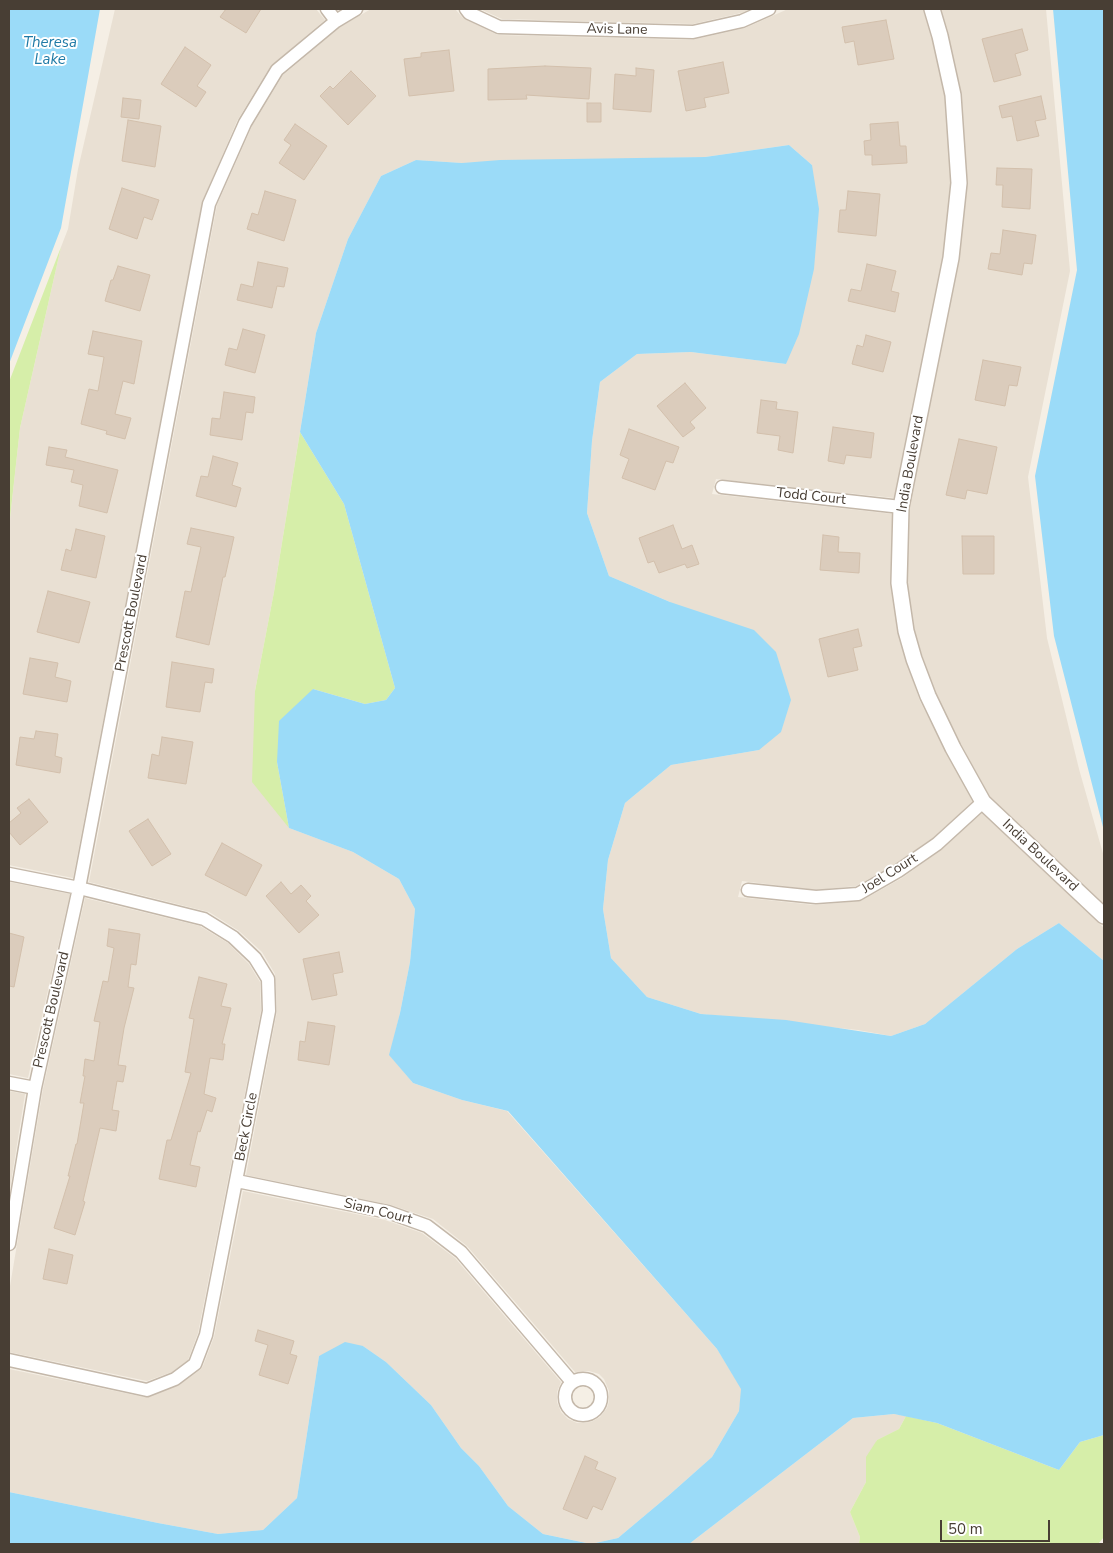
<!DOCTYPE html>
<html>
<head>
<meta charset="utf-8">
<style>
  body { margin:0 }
  #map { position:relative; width:1113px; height:1553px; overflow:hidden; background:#f5efe5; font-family:"Nunito Sans",sans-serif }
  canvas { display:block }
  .frame { position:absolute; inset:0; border:10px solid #483e34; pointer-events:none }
  .scale { position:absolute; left:940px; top:1520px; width:110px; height:22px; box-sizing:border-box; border:2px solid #483e34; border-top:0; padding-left:6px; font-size:15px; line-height:18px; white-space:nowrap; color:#483e34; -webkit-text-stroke:4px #fff; paint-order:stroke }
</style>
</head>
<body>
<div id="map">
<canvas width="1113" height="1553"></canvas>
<div class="frame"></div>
<div class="scale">50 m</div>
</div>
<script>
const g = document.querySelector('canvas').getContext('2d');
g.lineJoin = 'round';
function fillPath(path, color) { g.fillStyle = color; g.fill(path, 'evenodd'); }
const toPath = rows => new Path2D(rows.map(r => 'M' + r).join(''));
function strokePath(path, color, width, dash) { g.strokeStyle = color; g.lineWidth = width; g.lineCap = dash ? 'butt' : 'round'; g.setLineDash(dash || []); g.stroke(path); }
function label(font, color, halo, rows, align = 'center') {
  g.font = font + ' "Nunito Sans",sans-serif'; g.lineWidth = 4; g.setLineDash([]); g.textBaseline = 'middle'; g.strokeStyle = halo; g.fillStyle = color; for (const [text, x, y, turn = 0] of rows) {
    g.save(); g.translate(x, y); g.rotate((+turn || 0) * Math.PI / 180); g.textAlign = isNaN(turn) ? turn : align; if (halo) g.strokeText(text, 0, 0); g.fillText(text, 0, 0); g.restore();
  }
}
fillPath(toPath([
  [115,9,316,9,325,20,270,67,237,121,202,203,73,878,9,865,9,527,20,428,61,247,68,229,78,169],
  [371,9,455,9,463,18,498,35,692,40,745,28,788,9,923,9,932,39,945,97,951,184,943,257,895,498,716,479,712,494,893,514,891,586,898,633,906,661,920,701,946,752,973,801,933,838,894,865,856,886,817,890,742,881,738,897,814,905,861,901,902,878,941,850,982,813,1104,928,1104,961,1059,923,1017,949,925,1024,891,1036,858,1030,701,1014,647,997,611,958,603,909,608,860,625,803,671,765,759,750,670,602,609,576,587,513,592,441,600,382,637,354,691,352,786,364,812,165,789,145,705,157,462,163,416,160,381,176,348,239,316,333,274,592,255,691,289,828,353,852,399,879,415,909,410,962,400,1013,390,1055,413,1083,462,1100,507,1111,717,1349,742,1389,739,1411,712,1457,668,1496,618,1538,591,1544,543,1534,508,1506,479,1466,461,1448,431,1405,386,1362,363,1346,319,1356,297,1498,263,1530,218,1534,158,1523,9,1492,9,1369,144,1397,179,1385,200,1370,203,1366,214,1337,243,1191,385,1220,422,1233,455,1258,561,1382,557,1392,557,1402,561,1412,568,1419,577,1423,591,1422,600,1417,607,1408,609,1401,609,1391,604,1379,599,1374,589,1371,575,1372,467,1246,433,1219,391,1205,246,1175,277,1011,275,974,262,952,239,931,209,912,89,882,217,205,252,126,283,75,340,27],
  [480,9,751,9,741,13,693,24,502,19],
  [940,9,1046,9,1070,271,1028,477,1047,638,1079,769,1104,857,1104,904,990,797,961,744,935,693,922,655,914,629,907,582,909,507,959,257,967,181,961,93,948,33],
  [9,882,70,894,28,1078,9,1074],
  [85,898,200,926,228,943,249,964,260,982,261,1011,198,1333,188,1360,172,1372,147,1381,9,1352,9,1292,43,1089],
  [9,1091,25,1094,9,1195],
  [894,1414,906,1416,899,1429,877,1440,866,1467,866,1482,850,1512,860,1537,859,1544,689,1544,853,1418]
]), '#e9e0d3');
fillPath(toPath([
  [61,247,20,428,9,527,9,382],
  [300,432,344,504,395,688,386,700,365,704,313,689,277,762,289,828,252,782,255,691,274,592],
  [906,1416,937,1423,1059,1470,1080,1442,1104,1435,1104,1537,1098,1544,859,1544,860,1537,850,1512,866,1482,866,1457,877,1440,899,1429]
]), '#d6eea9');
fillPath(toPath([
  [9,9,100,9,61,228,9,364],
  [1053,9,1104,9,1104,831,1054,636,1035,476,1077,270],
  [789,145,812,165,819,209,814,269,799,334,786,364,691,352,637,354,600,382,592,441,587,513,609,576,670,602,754,630,776,652,791,700,781,732,759,750,671,765,625,803,608,860,603,909,611,958,647,997,701,1014,786,1020,891,1036,925,1024,1017,949,1059,923,1104,961,1104,1435,1080,1442,1059,1470,937,1423,894,1414,853,1418,689,1544,9,1544,9,1492,158,1523,218,1534,263,1530,297,1498,319,1356,345,1342,363,1346,386,1362,431,1405,461,1448,479,1466,508,1506,543,1534,591,1544,618,1538,668,1496,712,1457,739,1411,741,1389,717,1349,508,1111,462,1100,413,1083,389,1055,400,1013,410,962,415,909,399,879,353,852,289,828,277,762,279,721,313,689,365,704,386,700,395,688,344,504,300,432,316,333,348,239,381,176,416,160,462,163,500,160,705,157]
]), '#9bdbf8');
const building = toPath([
  [226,9,261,9,246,33,220,17,226,9],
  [886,20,894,59,858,65,854,41,845,43,842,27,886,20],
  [1022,29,1028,50,1015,54,1021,75,994,82,982,39,1022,29],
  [185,47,211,65,197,86,206,92,196,107,161,84,185,47],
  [449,50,454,91,409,96,404,59,421,57,421,53,449,50],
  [723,62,729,93,704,98,706,107,686,111,678,71,723,62],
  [545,66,591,68,589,99,526,95,527,99,488,100,488,69,545,66],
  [636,68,654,70,651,112,613,109,615,74,636,76,636,68],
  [351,71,376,96,348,125,320,96,330,86,333,89,351,71],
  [1041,96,1046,119,1035,121,1039,136,1017,141,1012,116,1002,118,999,106,1041,96],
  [123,98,141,100,139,119,121,117,123,98],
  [587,103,601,103,601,122,587,122,587,103],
  [128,120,161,126,155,167,122,161,128,120],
  [898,122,900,146,906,146,907,163,872,165,872,155,865,155,864,141,871,140,870,124,898,122],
  [295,124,327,146,304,180,279,163,291,145,284,140,295,124],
  [997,168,1032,169,1030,209,1002,207,1003,185,996,185,997,168],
  [122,188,159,200,152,220,144,217,137,239,109,229,122,188],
  [265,191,296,200,284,241,247,229,252,213,258,215,265,191],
  [848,191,880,194,876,236,838,232,840,210,846,210,848,191],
  [1003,230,1036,235,1032,264,1024,263,1022,275,988,269,991,253,1000,254,1003,230],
  [258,262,288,268,284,287,277,286,272,308,237,300,241,284,253,287,258,262],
  [867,264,896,271,891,291,899,293,895,312,848,301,851,289,861,291,867,264],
  [118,266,150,275,140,311,105,301,111,280,113,280,118,266],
  [243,329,265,335,255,373,225,365,229,348,237,350,243,329],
  [93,331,142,341,134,384,123,381,115,414,131,418,125,439,106,434,107,431,81,424,89,389,98,391,104,357,88,354,93,331],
  [866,335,891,342,883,372,852,364,857,345,863,347,866,335],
  [983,360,1021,367,1017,386,1009,385,1005,406,975,400,983,360],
  [685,383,706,408,690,422,695,428,683,437,657,406,685,383],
  [224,392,255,397,253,413,246,412,242,440,210,435,212,418,220,419,224,392],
  [761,400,777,402,776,409,798,412,793,453,778,450,780,436,757,433,761,400],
  [833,427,874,433,871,458,846,455,844,464,828,461,833,427],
  [629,429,679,447,673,463,666,461,655,490,622,478,629,459,620,455,629,429],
  [959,439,997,447,987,494,967,490,965,499,946,495,959,439],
  [49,447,67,450,65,457,118,470,107,513,79,506,83,485,71,482,74,470,46,465,49,447],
  [213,456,238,463,232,485,241,488,236,507,196,496,201,476,208,477,213,456],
  [673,525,682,549,692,545,699,564,687,568,685,564,659,573,654,561,648,563,639,538,673,525],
  [191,528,234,537,225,577,223,577,209,645,176,637,185,591,191,592,201,547,187,544,191,528],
  [76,529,105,536,96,578,61,570,66,549,71,551,76,529],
  [823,535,839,537,838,552,860,553,859,573,820,570,823,535],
  [962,536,994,536,994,574,963,574,962,536],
  [48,591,90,602,79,643,37,632,48,591],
  [858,629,862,646,853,648,858,670,828,677,819,639,858,629],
  [30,658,58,663,55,677,71,681,67,702,23,694,30,658],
  [172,662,214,669,212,683,205,682,200,712,166,707,172,662],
  [36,731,58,734,55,756,62,758,60,773,16,765,20,737,34,739,36,731],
  [162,737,193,742,186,784,148,778,152,754,159,756,162,737],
  [29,799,48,822,20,845,9,832,9,823,21,813,17,808,29,799],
  [148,819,171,854,152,866,129,831,148,819],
  [222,843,262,865,246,896,205,875,222,843],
  [281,882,291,894,301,885,311,896,306,901,319,915,299,933,266,896,281,882],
  [109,929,140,934,136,965,131,964,128,987,134,988,124,1028,118,1065,126,1066,123,1082,117,1081,112,1110,119,1111,116,1131,100,1128,83,1201,85,1202,75,1235,54,1228,70,1176,68,1176,76,1144,77,1144,84,1103,80,1103,85,1076,83,1076,85,1059,94,1061,100,1022,94,1021,103,981,108,982,114,948,107,946,109,929],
  [9,933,24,937,14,987,9,986,9,933],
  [339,952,343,972,333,974,337,995,312,1000,303,959,339,952],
  [199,977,227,984,221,1006,231,1008,222,1044,225,1044,223,1060,210,1058,204,1094,216,1098,212,1112,207,1110,200,1132,198,1131,190,1165,200,1167,196,1187,159,1179,167,1140,171,1140,191,1073,185,1072,194,1019,189,1018,199,977],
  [308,1022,335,1026,329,1065,298,1060,300,1041,305,1042,308,1022],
  [49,1249,73,1255,67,1284,43,1279,49,1249],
  [258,1330,294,1341,290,1354,297,1356,288,1384,259,1375,268,1345,255,1341,258,1330],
  [585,1456,598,1462,595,1469,616,1478,602,1510,593,1506,587,1519,563,1509,585,1456]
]);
fillPath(building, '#dbccbc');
strokePath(building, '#d3c0ac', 1);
const minor = toPath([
  [327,9,336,21],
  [466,9,469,13,499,27,693,32,742,21,769,9],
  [722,487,901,507],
  [9,874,79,888,204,919,233,937,255,958,268,979,269,1011,206,1335,195,1364,175,1379,147,1390,9,1360],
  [748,890,816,897,858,894,898,871,937,844,983,802],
  [9,1083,35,1088],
  [237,1181,388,1212,427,1226,461,1252,572,1382],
  [9,1244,35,1088,79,888,209,204,245,123,277,70,336,21,356,9],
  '565 1397a18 18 0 1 1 36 0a18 18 0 1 1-36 0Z'
]);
const tertiary = toPath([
  [932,9,940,36,953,95,959,183,951,258,901,507,899,583,906,631,914,659,928,696,953,748,983,802,1104,916]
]);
strokePath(minor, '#c4b8aa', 15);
strokePath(tertiary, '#c4b8aa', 18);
strokePath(minor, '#fff', 12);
strokePath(tertiary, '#fff', 15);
label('14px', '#483e34', '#fff', [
  ["Avis Lane",617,30,1],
  ["India Boulevard",911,464,-80],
  ["Todd Court",811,497,6],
  ["Prescott Boulevard",132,613,-79],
  ["India Boulevard",1040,856,43],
  ["Joel Court",890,874,-32],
  ["Prescott Boulevard",52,1010,-77],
  ["Beck Circle",247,1127,-79],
  ["Siam Court",378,1212,14]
]);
label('italic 15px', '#1f7aa6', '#fff', [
  ["Theresa",50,43],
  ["Lake",50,60]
]);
</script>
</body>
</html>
